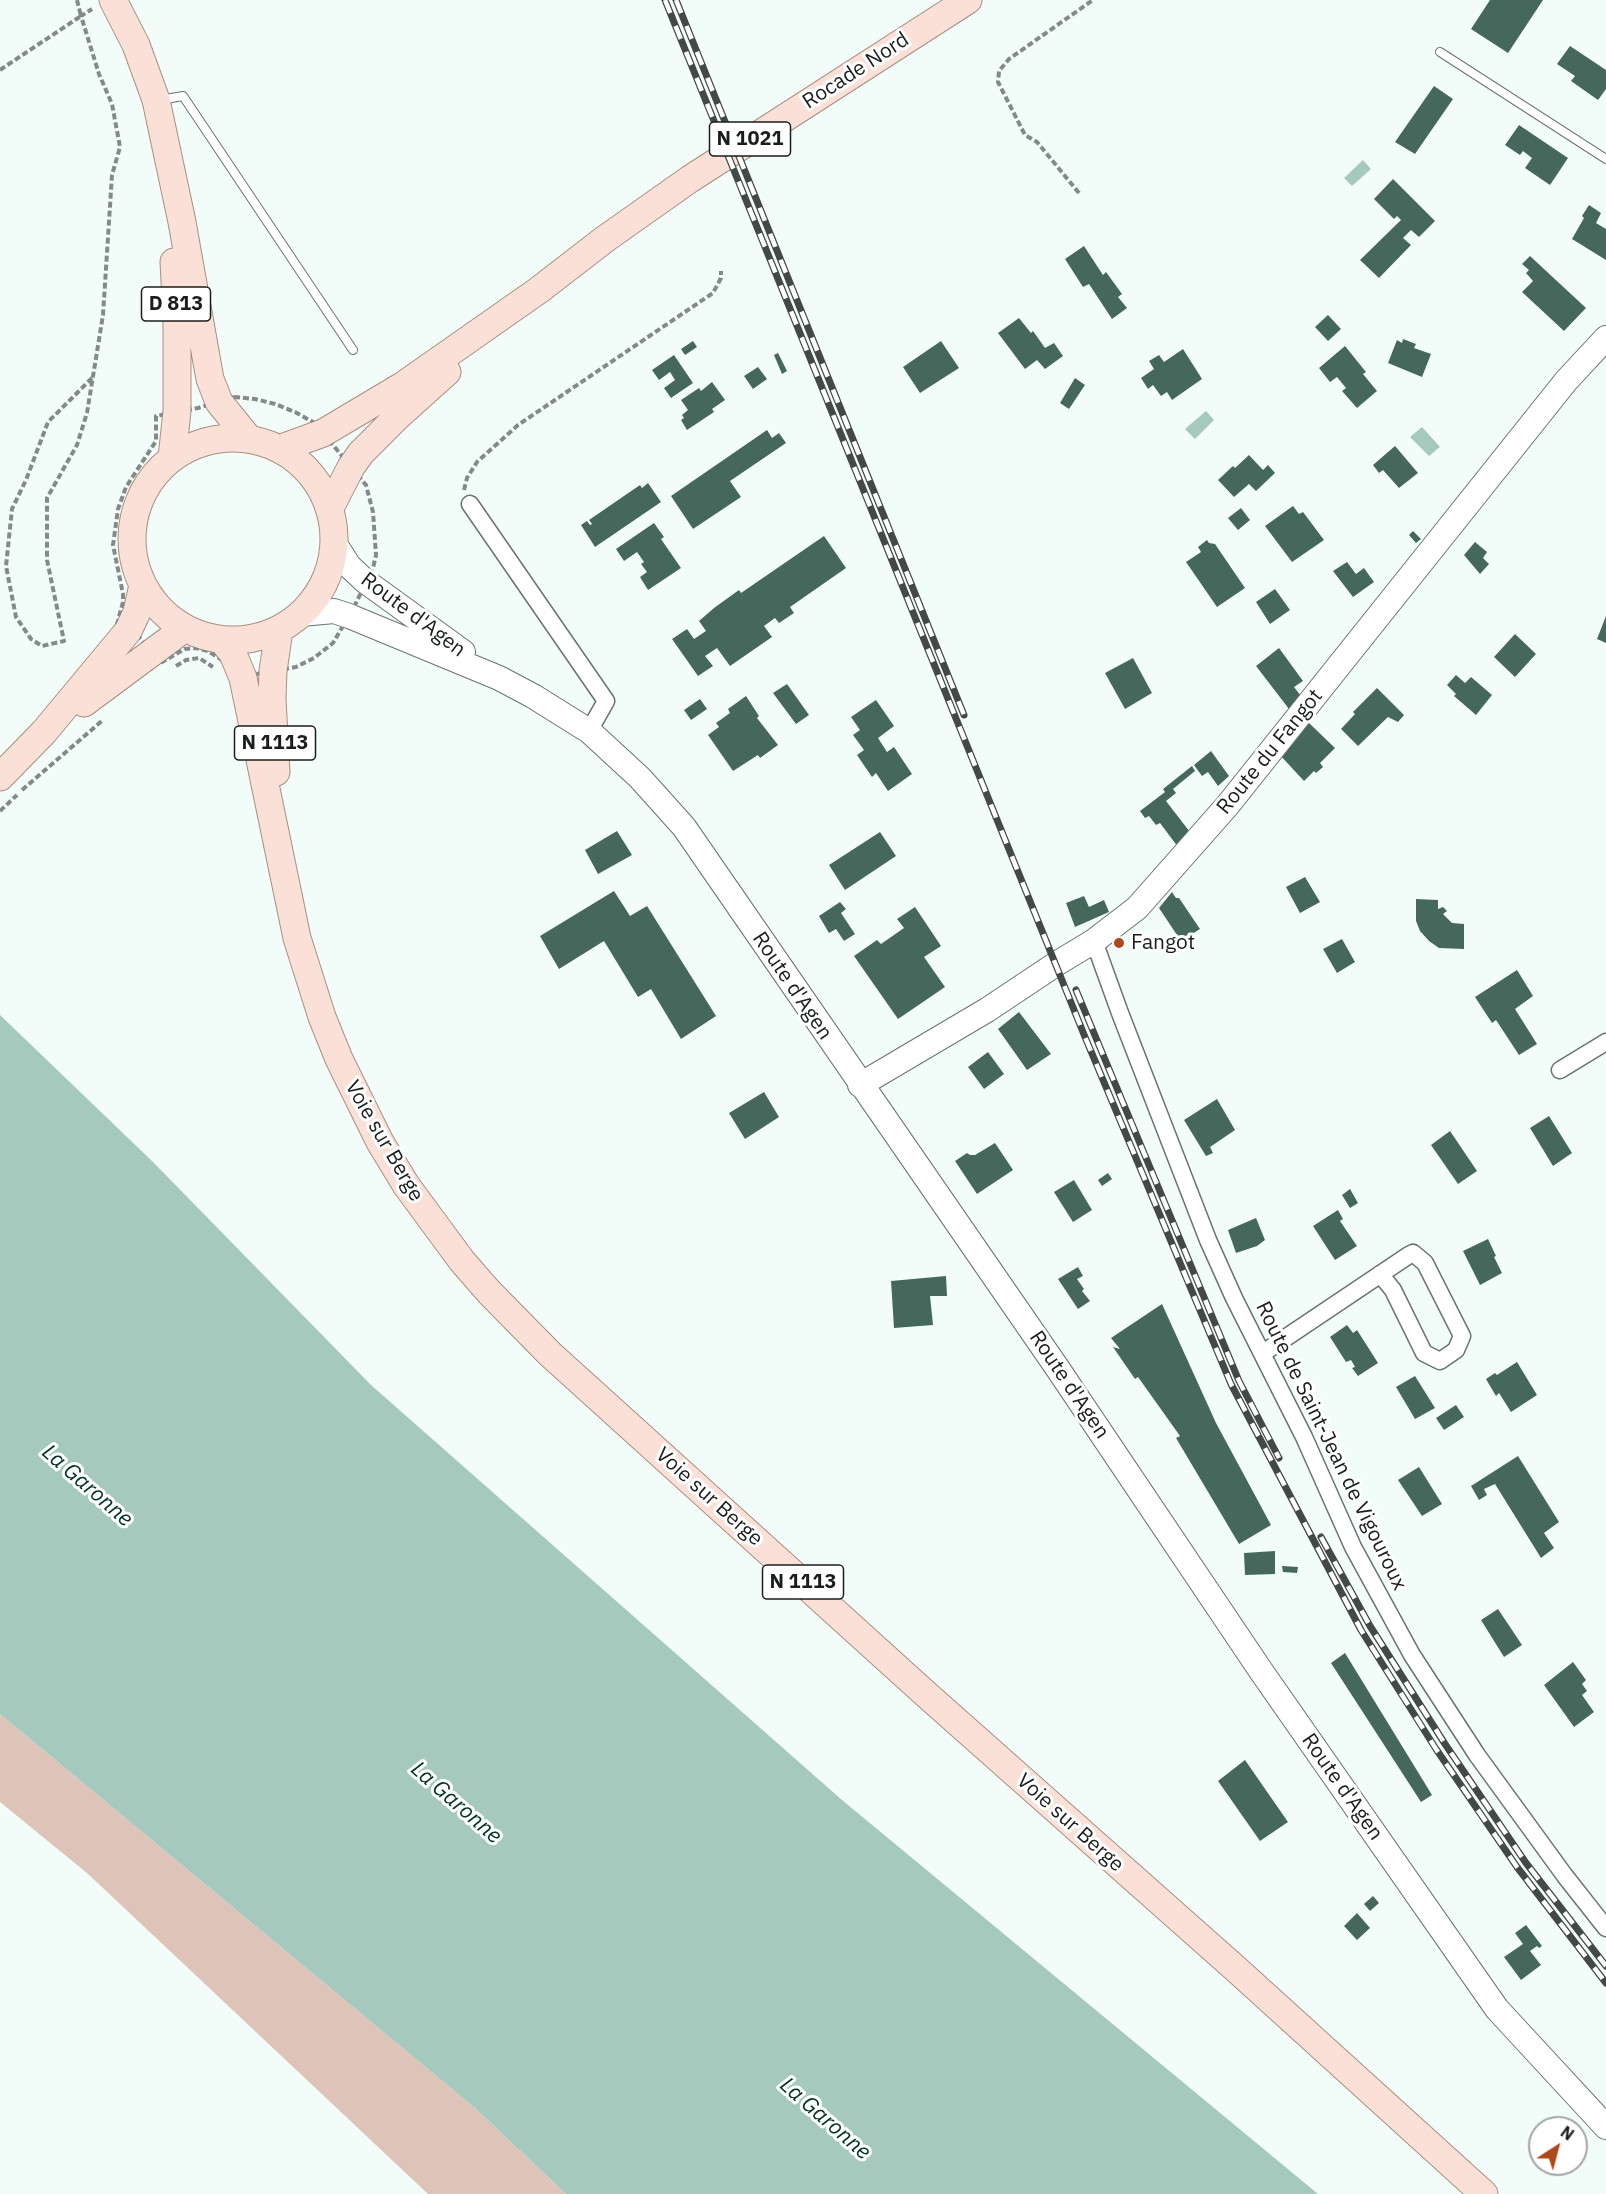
<!DOCTYPE html>
<html>
<head>
<meta charset="utf-8">
<style>
  body { margin:0 }
  #map { position:relative; width:1606px; height:2194px; overflow:hidden; background:#f2fdf9; font-family:"IBM Plex Sans",sans-serif }
  canvas { display:block }
  .north { position:absolute; left:1528px; top:2116px; width:60px; height:60px; box-sizing:border-box; background:#fff; border:2px solid #a3a5a4; border-radius:50%; rotate:36deg; font-size:16px; font-weight:700; line-height:24px; text-align:center; color:#1a1e1c }
  .north::after { content:''; display:block; margin:auto; width:21px; height:27px; background:#ae481d; clip-path:polygon(50% 0,100% 100%,50% 72%,0 100%) }
</style>
</head>
<body>
<div id="map">
<canvas width="1606" height="2194"></canvas>
<div class="north">N</div>
</div>
<script>
const g = document.querySelector('canvas').getContext('2d');
g.lineJoin = 'round';
function fillPath(path, color) { g.fillStyle = color; g.fill(path, 'evenodd'); }
const toPath = rows => new Path2D(rows.map(r => 'M' + r).join(''));
function strokePath(path, color, width, dash) { g.strokeStyle = color; g.lineWidth = width; g.lineCap = dash ? 'butt' : 'round'; g.setLineDash(dash || []); g.stroke(path); }
function label(font, color, halo, rows, align = 'center') {
  g.font = font + ' "IBM Plex Sans",sans-serif'; g.lineWidth = 6; g.setLineDash([]); g.textBaseline = 'middle'; g.strokeStyle = halo; g.fillStyle = color; for (const [text, x, y, turn = 0] of rows) {
    g.save(); g.translate(x, y); g.rotate((+turn || 0) * Math.PI / 180); g.textAlign = isNaN(turn) ? turn : align; if (halo) g.strokeText(text, 0, 0); g.fillText(text, 0, 0); g.restore();
  }
}
fillPath(toPath([
  [0,1714,475,2108,566,2194,428,2194,87,1873,0,1802]
]), '#dec3b9');
fillPath(toPath([
  [1363,160,1371,169,1352,186,1344,178],
  [1206,411,1214,420,1195,439,1185,429],
  [1422,427,1440,447,1429,456,1410,437],
  [0,1015,153,1162,371,1385,842,1800,1318,2194,566,2194,475,2108,0,1714]
]), '#a5c9bc');
fillPath(toPath([
  [1490,0,1543,0,1508,53,1471,29],
  [1570,46,1606,70,1606,89,1598,100,1571,81,1575,76,1557,64],
  [1434,86,1453,99,1415,154,1395,142],
  [1519,125,1568,158,1550,185,1525,168,1532,158,1523,151,1520,155,1505,145],
  [1393,179,1435,221,1419,237,1411,230,1403,238,1411,245,1379,278,1360,260,1401,220,1397,216,1394,219,1374,199],
  [1589,205,1601,213,1596,223,1606,229,1606,260,1572,239,1584,218,1582,216],
  [1084,246,1103,275,1106,272,1122,294,1118,297,1127,308,1112,319,1089,284,1083,287,1065,259],
  [1530,256,1586,308,1564,331,1522,292,1533,281,1526,273,1529,270,1522,264],
  [1328,315,1341,329,1328,341,1315,327],
  [1019,318,1031,333,1033,331,1045,348,1054,343,1063,356,1045,369,1037,360,1025,369,998,333],
  [1403,339,1416,344,1414,348,1431,354,1422,377,1388,363,1397,340,1402,343],
  [693,341,697,347,685,355,681,349],
  [941,341,959,368,920,393,903,367],
  [1345,346,1366,372,1363,374,1377,391,1357,408,1342,391,1346,388,1337,377,1330,382,1319,368],
  [1183,349,1202,379,1172,400,1167,392,1161,396,1153,385,1148,389,1141,378,1154,369,1149,361,1159,355,1164,362],
  [778,353,787,371,782,374,774,355],
  [674,355,693,383,671,398,664,388,675,380,670,372,659,380,652,370],
  [758,367,767,379,753,389,744,376],
  [1075,378,1085,385,1069,409,1060,403],
  [712,382,725,400,712,409,714,412,687,430,681,420,684,418,682,415,688,410,681,400,699,388,701,391],
  [767,430,772,438,779,433,786,443,730,481,741,497,693,529,671,496],
  [1395,446,1418,473,1399,488,1383,470,1379,473,1373,465],
  [1249,455,1263,470,1268,465,1275,473,1256,491,1249,484,1234,497,1218,480,1233,466,1235,468],
  [648,483,661,502,595,547,581,525,587,521,590,525,592,524,589,520,640,485,642,488],
  [1293,506,1299,514,1303,512,1324,540,1292,562,1265,526],
  [1241,508,1250,520,1238,530,1228,518],
  [654,523,664,537,661,539,681,568,648,590,640,577,647,572,641,564,644,562,637,552,624,561,616,549],
  [1413,531,1421,539,1416,543,1409,535],
  [824,536,846,568,790,607,794,613,779,623,775,618,764,626,772,637,730,666,717,648,705,656,713,666,698,676,672,639,687,629,694,639,706,631,699,621,714,608,739,590,741,593],
  [1207,540,1209,543,1215,544,1245,588,1217,607,1186,562,1201,552,1198,547],
  [1475,542,1487,552,1483,558,1489,564,1480,574,1464,555],
  [1347,562,1356,574,1364,568,1374,582,1353,597,1333,571],
  [1275,589,1290,610,1270,624,1256,602],
  [1606,616,1606,643,1597,639],
  [1515,634,1536,654,1515,677,1494,657],
  [1279,648,1303,681,1294,687,1301,696,1289,709,1256,666],
  [1133,658,1152,693,1125,709,1105,673],
  [1456,675,1465,683,1471,677,1492,695,1476,715,1454,696,1456,694,1447,685],
  [787,684,809,715,796,724,773,693],
  [1377,688,1404,715,1398,722,1388,717,1358,746,1341,729,1355,714,1353,712],
  [746,696,759,716,757,718,778,745,760,758,758,755,733,771,708,735,719,727,716,723,730,713,728,709],
  [700,699,707,709,691,720,684,710],
  [876,700,894,726,878,738,887,752,894,747,912,774,888,791,876,773,872,777,857,755,864,750,853,735,860,730,851,717],
  [1309,723,1335,748,1320,763,1323,767,1316,773,1314,771,1304,781,1279,754,1287,749],
  [1211,751,1229,776,1218,786,1208,772,1202,776,1194,765],
  [1192,766,1195,771,1173,789,1176,793,1166,801,1193,836,1181,851,1160,823,1156,825,1149,816,1145,818,1140,811,1165,792,1163,789],
  [617,831,632,855,598,874,585,850],
  [880,832,896,856,845,890,829,865],
  [1305,877,1320,902,1300,913,1286,887],
  [614,891,630,916,647,906,716,1016,681,1039,651,989,638,997,604,941,559,969,540,936],
  [1172,892,1176,898,1179,898,1200,929,1181,941,1159,908],
  [1084,896,1089,907,1104,900,1109,912,1075,927,1066,903],
  [1416,899,1438,900,1438,909,1443,907,1447,911,1443,914,1452,923,1464,924,1464,949,1439,948,1429,941,1420,931,1416,921],
  [840,902,846,909,841,913,855,934,844,941,836,929,829,933,819,916],
  [915,907,941,946,924,957,945,987,898,1019,854,956,877,940,881,944,904,928,897,919],
  [1342,939,1355,962,1337,973,1323,949],
  [1517,970,1533,996,1515,1009,1537,1044,1519,1055,1496,1020,1492,1023,1475,997],
  [1019,1012,1051,1054,1027,1070,998,1029],
  [988,1052,1004,1074,984,1089,968,1067],
  [764,1092,779,1117,745,1139,729,1113],
  [1217,1099,1235,1130,1210,1147,1213,1153,1206,1156,1184,1120],
  [1549,1116,1572,1153,1553,1166,1530,1128],
  [1450,1131,1477,1171,1458,1184,1431,1145],
  [995,1143,1013,1170,977,1194,955,1161,967,1153,970,1155,975,1155],
  [1108,1173,1112,1179,1102,1186,1098,1180],
  [1074,1180,1092,1210,1073,1222,1054,1192],
  [1350,1189,1358,1203,1350,1208,1342,1195],
  [1338,1210,1343,1219,1340,1221,1357,1246,1335,1260,1313,1226],
  [1256,1218,1265,1240,1257,1246,1236,1253,1228,1230],
  [1488,1239,1496,1256,1494,1257,1502,1273,1480,1285,1463,1251],
  [1078,1267,1083,1276,1077,1279,1084,1289,1082,1291,1090,1301,1078,1309,1058,1279],
  [946,1276,947,1296,930,1296,933,1325,894,1328,891,1281],
  [1162,1304,1216,1423,1271,1525,1239,1544,1176,1438,1180,1436,1138,1377,1135,1379,1113,1347,1120,1349,1111,1338],
  [1347,1325,1353,1333,1357,1330,1378,1363,1358,1376,1352,1368,1355,1367,1351,1360,1346,1362,1330,1337],
  [1517,1362,1537,1395,1511,1412,1499,1393,1496,1396,1486,1379,1495,1373,1497,1375],
  [1415,1376,1435,1408,1415,1419,1396,1387],
  [1456,1405,1464,1417,1444,1430,1436,1418],
  [1518,1456,1559,1522,1544,1533,1554,1548,1541,1558,1495,1484,1484,1489,1487,1495,1479,1500,1471,1486],
  [1419,1467,1442,1504,1422,1516,1398,1480],
  [1275,1551,1275,1574,1245,1575,1244,1553],
  [1282,1566,1298,1567,1297,1573,1283,1572],
  [1498,1609,1522,1645,1504,1657,1481,1620],
  [1345,1653,1432,1795,1421,1802,1331,1663],
  [1573,1662,1586,1680,1582,1684,1587,1691,1582,1695,1594,1712,1574,1727,1544,1685],
  [1245,1760,1288,1822,1260,1841,1218,1781],
  [1373,1896,1379,1903,1370,1911,1364,1904],
  [1357,1913,1370,1928,1357,1940,1344,1926],
  [1526,1925,1542,1946,1539,1948,1537,1946,1530,1951,1541,1965,1521,1980,1504,1957,1523,1944,1515,1933]
]), '#46685c');
const lane = toPath([
  [1440,52,1606,159],
  [160,100,183,96,353,350]
]);
const street = toPath([
  [470,504,606,701,589,731],
  [1094,941,1120,1013,1208,1240,1234,1298,1304,1437,1353,1547,1412,1655,1477,1755,1565,1876,1606,1928],
  [1560,1070,1606,1042],
  [1263,1353,1409,1255,1413,1253,1425,1263,1462,1336,1456,1350,1440,1361,1424,1353,1393,1290,1380,1274]
]);
const secondary = toPath([
  [335,544,349,566,365,581,463,652],
  [301,614,334,611,349,616,499,678,533,696,589,731,640,778,684,827,1058,1369,1261,1671,1497,2009,1606,2127],
  [860,1085,987,1010,1056,964,1094,941,1137,908,1227,806,1566,381,1606,338]
]);
const primary = toPath([
  [113,0,136,45,156,100,182,222,210,379,219,402,249,439],
  '132 539a101 101 0 1 1 202 0a101 101 0 1 1-202 0Z',
  [279,449,323,433,402,386,539,290,605,239,690,179,968,0],
  [172,458,177,411,177,318,174,262],
  [330,508,351,467,361,453,397,417,447,372],
  [222,640,233,654,243,678,297,938,322,1017,339,1059,380,1142,406,1185,462,1261,489,1292,550,1354,928,1696,1236,1969,1484,2194],
  [84,703,185,628],
  [276,772,272,699,273,671,279,630],
  [0,777,44,732,128,631,137,612,143,585]
]);
strokePath(lane, '#69736f', 10);
strokePath(street, '#69736f', 19);
strokePath(secondary, '#69736f', 26);
strokePath(primary, '#a98e83', 29);
strokePath(toPath([
  [0,70,81,16,77,0],
  [1079,193,1037,142,1025,135,998,82,999,71,1009,59,1093,0],
  [92,378,48,422,26,480,12,509,6,566,16,617,31,639,42,646,64,641,47,560,47,498,77,445,87,413,103,315,112,175,120,147,112,104,99,74,81,16,92,9],
  [234,397,255,399,275,404,295,412,313,422,323,433,366,485,373,512,376,555,373,568,354,607,333,643,314,658,296,667,256,674,232,681,229,670,222,660,208,651,196,648,185,649,162,662,140,638,117,624,123,602,123,594,113,545,118,509,126,487,156,441,156,416,198,408,234,397],
  [464,490,467,478,477,462,518,425,713,293,721,278,721,271],
  [176,666,186,660,199,658,213,667],
  [22,790,103,720],
  [0,811,17,795]
]), '#838a87', 4, [6, 3]);
strokePath(lane, '#fff', 8);
strokePath(street, '#fff', 16);
strokePath(secondary, '#fff', 24);
strokePath(primary, '#fae0d6', 27);
const rail = toPath([
  [665,0,1085,1037,1231,1384,1361,1630,1436,1749,1517,1867,1606,1983],
  [676,0,964,715],
  [1076,990,1239,1381,1279,1458],
  [1321,1537,1370,1626,1445,1744,1526,1863,1606,1966]
]);
strokePath(rail, '#434946', 7);
strokePath(rail, '#fff', 4.5, [14]);
for (const [x, y, r, color] of [
  [1119,943,6,"#ae481d"]
]) { const dot = new Path2D(); dot.arc(x, y, r, 0, 2 * Math.PI); g.fillStyle = color; g.fill(dot); strokePath(dot, '#fff', 2); }
for (const [x, y, w] of [
  [750,139,81],
  [176,304,69],
  [275,743,81],
  [803,1582,81]
]) { const box = new Path2D(); box.roundRect(x - w / 2, y - 17, w, 34, 4.5); g.fillStyle = '#fff'; g.fill(box); strokePath(box, '#1a1e1c', 1.5); }
label('bold 20px', '#1a1e1c', null, [
  ["N 1021",750,139],
  ["D 813",176,304],
  ["N 1113",275,743],
  ["N 1113",803,1582]
]);
label('21px', '#1a1e1c', '#fff', [
  ["Rocade Nord",856,71,-33],
  ["Route d'Agen",413,615,37],
  ["Route du Fangot",1270,752,-51],
  ["Route d'Agen",792,986,56],
  ["Voie sur Berge",384,1141,60],
  ["Route d'Agen",1069,1385,56],
  ["Route de Saint-Jean de Vigouroux",1331,1446,64],
  ["Voie sur Berge",709,1497,42],
  ["Route d'Agen",1342,1787,55],
  ["Voie sur Berge",1070,1823,42]
]);
label('21px', '#1a1e1c', '#fff', [
  ["Fangot",1131,943]
], 'left');
label('italic 22px', '#003527', '#fff', [
  ["La Garonne",87,1486,41],
  ["La Garonne",456,1803,41],
  ["La Garonne",825,2119,41]
]);
</script>
</body>
</html>
